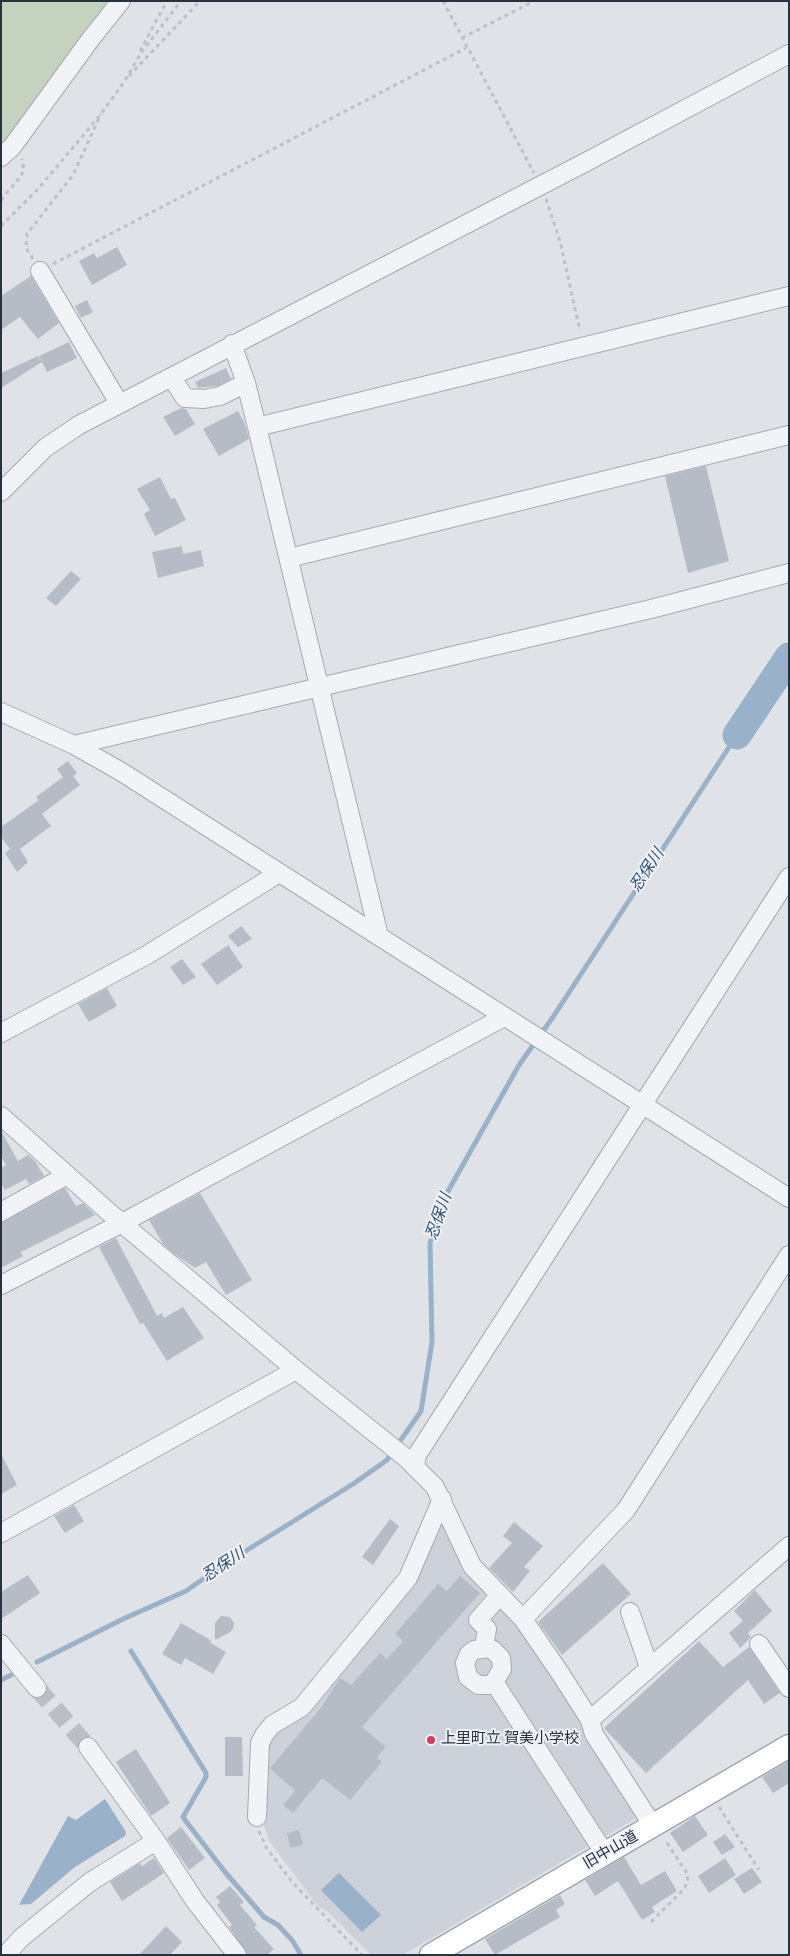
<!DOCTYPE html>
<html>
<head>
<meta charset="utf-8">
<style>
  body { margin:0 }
  #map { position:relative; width:790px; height:1956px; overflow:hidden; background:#dfe3e8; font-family:"Source Sans 3",sans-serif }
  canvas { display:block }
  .frame { position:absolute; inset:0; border:2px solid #273140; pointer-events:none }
</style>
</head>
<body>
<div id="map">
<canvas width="790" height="1956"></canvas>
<div class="frame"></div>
</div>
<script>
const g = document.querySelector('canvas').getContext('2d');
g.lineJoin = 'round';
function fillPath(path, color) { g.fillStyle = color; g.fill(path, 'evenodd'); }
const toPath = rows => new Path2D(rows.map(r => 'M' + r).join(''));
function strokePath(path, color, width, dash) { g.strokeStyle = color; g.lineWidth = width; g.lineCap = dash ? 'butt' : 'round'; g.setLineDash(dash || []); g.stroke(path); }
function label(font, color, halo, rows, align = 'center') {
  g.font = font + ' "Source Sans 3","Noto Sans JP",sans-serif'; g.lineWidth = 4; g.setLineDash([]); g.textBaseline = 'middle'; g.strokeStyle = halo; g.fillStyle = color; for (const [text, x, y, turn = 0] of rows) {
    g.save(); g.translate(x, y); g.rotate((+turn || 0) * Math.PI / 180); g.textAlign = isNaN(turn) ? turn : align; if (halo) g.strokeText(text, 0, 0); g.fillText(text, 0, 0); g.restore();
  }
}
fillPath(toPath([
  [442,1518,489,1599,516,1621,586,1724,640,1816,403,1955,371,1955,328,1912,317,1905,269,1841,263,1822,266,1747,275,1733,308,1712,417,1580]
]), '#cdd2da');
fillPath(toPath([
  [1,1,114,1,1,152]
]), '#c5d2bf');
fillPath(toPath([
  [105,1799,126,1832,125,1836,75,1867,31,1904,19,1905,68,1816,76,1820],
  [339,1873,381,1915,362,1932,321,1890]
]), '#99b1c9');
strokePath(toPath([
  [131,1651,206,1773,206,1777,183,1817,185,1820,225,1872,264,1917,278,1925,292,1940,301,1955],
  [37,1662,123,1619,186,1591,220,1567,353,1484,387,1460,421,1411,432,1342,430,1243,447,1193,519,1065,553,1017,737,735],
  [1,1680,11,1675]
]), '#99b1c9', 5);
strokePath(toPath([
  [737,735,789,657]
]), '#99b1c9', 29);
fillPath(toPath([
  [117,247,127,265,92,285,79,261,94,253,97,258],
  [31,276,59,323,38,339,20,317,1,330,1,296],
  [87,300,93,312,81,318,75,306],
  [69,342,77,358,47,372,39,356],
  [38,356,42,362,1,388,1,373],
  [226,368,231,379,217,386,198,388,195,382],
  [181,408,186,409,195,424,175,436,163,417],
  [238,411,245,424,249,439,219,456,203,429],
  [706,466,729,561,688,573,665,476],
  [160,477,171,499,175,498,186,520,155,536,144,514,150,510,137,489],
  [182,546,183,554,201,550,204,566,158,578,152,552],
  [71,571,81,579,56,606,46,598],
  [68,761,77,773,73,776,80,785,42,814,51,826,20,849,28,862,17,872,5,853,10,849,1,837,1,827,39,800,36,797,63,777,57,769],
  [241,926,252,939,238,947,228,936],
  [228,945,243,967,217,985,201,964],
  [182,959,196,977,183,985,170,967],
  [107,988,117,1006,89,1022,78,1004],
  [1,1131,18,1161,28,1155,35,1161,44,1176,29,1184,26,1179,5,1190,1,1183,1,1168,6,1165,1,1156],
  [65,1188,76,1206,83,1203,95,1215,21,1252,23,1256,1,1268,1,1223],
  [200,1193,252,1280,226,1295,206,1262,195,1268,173,1253,163,1244,149,1220],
  [116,1238,157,1316,162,1313,164,1318,183,1307,204,1338,167,1361,143,1323,140,1324,99,1247],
  [1,1454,17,1485,1,1494],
  [74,1505,84,1521,65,1533,54,1516],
  [390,1519,399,1526,373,1565,362,1557],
  [514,1522,543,1546,524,1567,530,1571,513,1592,489,1568,512,1543,503,1536],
  [603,1563,631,1594,562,1655,538,1622],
  [28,1575,40,1593,1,1619,1,1592],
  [460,1576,480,1593,362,1727,386,1747,377,1757,382,1762,350,1800,322,1778,293,1813,283,1805,295,1791,270,1768,320,1709,340,1678,351,1685,380,1653,387,1659,403,1641,395,1634,438,1584,447,1591],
  [755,1590,772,1611,748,1633,751,1637,740,1648,729,1633,743,1621,734,1611],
  [221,1616,230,1617,234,1623,233,1629,229,1633,215,1640,215,1623],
  [181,1623,212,1641,209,1642,226,1652,213,1674,185,1658,181,1665,162,1654],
  [699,1641,723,1667,749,1647,780,1693,764,1704,748,1680,646,1773,604,1728],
  [225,1737,242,1737,243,1776,225,1776],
  [136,1749,170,1803,151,1816,116,1762],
  [789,1761,789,1783,773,1793,762,1777],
  [695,1816,708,1835,683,1852,670,1833],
  [181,1827,205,1858,189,1870,167,1838],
  [299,1830,303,1845,290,1848,287,1833],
  [725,1834,735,1847,722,1855,713,1842],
  [624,1857,641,1885,665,1871,677,1891,652,1907,655,1912,642,1920,618,1881,595,1896,585,1880],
  [154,1858,164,1873,122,1901,110,1882,140,1863,142,1866],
  [725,1858,736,1875,709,1893,698,1876],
  [752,1868,762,1882,744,1894,734,1879],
  [230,1886,244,1902,240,1905,257,1925,254,1927,274,1949,267,1955,248,1955,229,1927,232,1925,217,1905,220,1902,216,1897],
  [560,1895,565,1904,556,1910,560,1917,495,1955,485,1939],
  [166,1926,182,1942,170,1955,139,1955]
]), '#b6bcc5');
strokePath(toPath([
  [37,1688,88,1747]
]), '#babfc6', 18, [18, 9]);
const minor = toPath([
  [1,157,12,147,90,40,121,1],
  [40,271,119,403],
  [232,344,246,383,257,427,379,936],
  [172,378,185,398,204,399,220,396,246,383],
  [257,427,789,296],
  [1,492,45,448,79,425,586,162,789,54],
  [289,558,789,435],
  [1,712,74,745,120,771,789,1198],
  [74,745,651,609,789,573],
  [1,1033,147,955,279,873],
  [1,1116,111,1214,296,1370,406,1458,435,1487,472,1566,523,1619,560,1673,590,1720,594,1734,653,1826],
  [1,1212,67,1175],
  [1,1285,122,1223,504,1017],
  [415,1467,417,1455,789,877],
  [1,1533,296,1370],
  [630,1612,649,1667],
  [523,1619,626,1510,789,1255],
  [1,1644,37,1688],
  [759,1644,789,1688],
  [484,1647,487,1629,478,1620,499,1596],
  [494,1682,502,1669,501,1658,493,1650,489,1648,474,1650,469,1654,465,1663,468,1677,478,1685,489,1685,494,1682,605,1854],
  [590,1720,789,1546],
  [88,1747,156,1841,195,1901,237,1955],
  [257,1817,260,1743,264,1735,272,1725,302,1707,408,1578,442,1499],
  [6,1955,21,1938,90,1882,156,1841]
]);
const major = toPath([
  [431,1955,789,1746]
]);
strokePath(minor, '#a4aab2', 20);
strokePath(major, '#9ea7b4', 25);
strokePath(toPath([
  [443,1,534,173],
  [462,38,534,1],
  [140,51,167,1],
  [129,76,200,1],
  [546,199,560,241,580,331],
  [1,200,21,176,24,169,22,159],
  [1,226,39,188,101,114,124,82,141,53,181,1],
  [33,259,26,248,27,234,73,175,101,114],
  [53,264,466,48],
  [719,1807,759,1870],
  [259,1831,267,1849,293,1883,362,1955],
  [651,1922,683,1890,688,1882,687,1873,665,1840]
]), '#bcc1c7', 3, [4, 4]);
strokePath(minor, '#f1f3f7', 18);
strokePath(major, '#fff', 22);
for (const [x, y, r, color] of [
  [431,1740,5,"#d0405a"]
]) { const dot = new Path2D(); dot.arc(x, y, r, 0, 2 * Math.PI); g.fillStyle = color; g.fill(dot); strokePath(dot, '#eef1f6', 2); }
label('15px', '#273140', '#eef1f6', [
  ["上里町立 賀美小学校",441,1740]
], 'left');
label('15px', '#273140', '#eef1f6', [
  ["旧中山道",611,1851,-30]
]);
label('italic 16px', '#315174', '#eef1f6', [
  ["忍保川",648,871,-57],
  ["忍保川",440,1217,-71],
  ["忍保川",224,1566,-33]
]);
</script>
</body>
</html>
